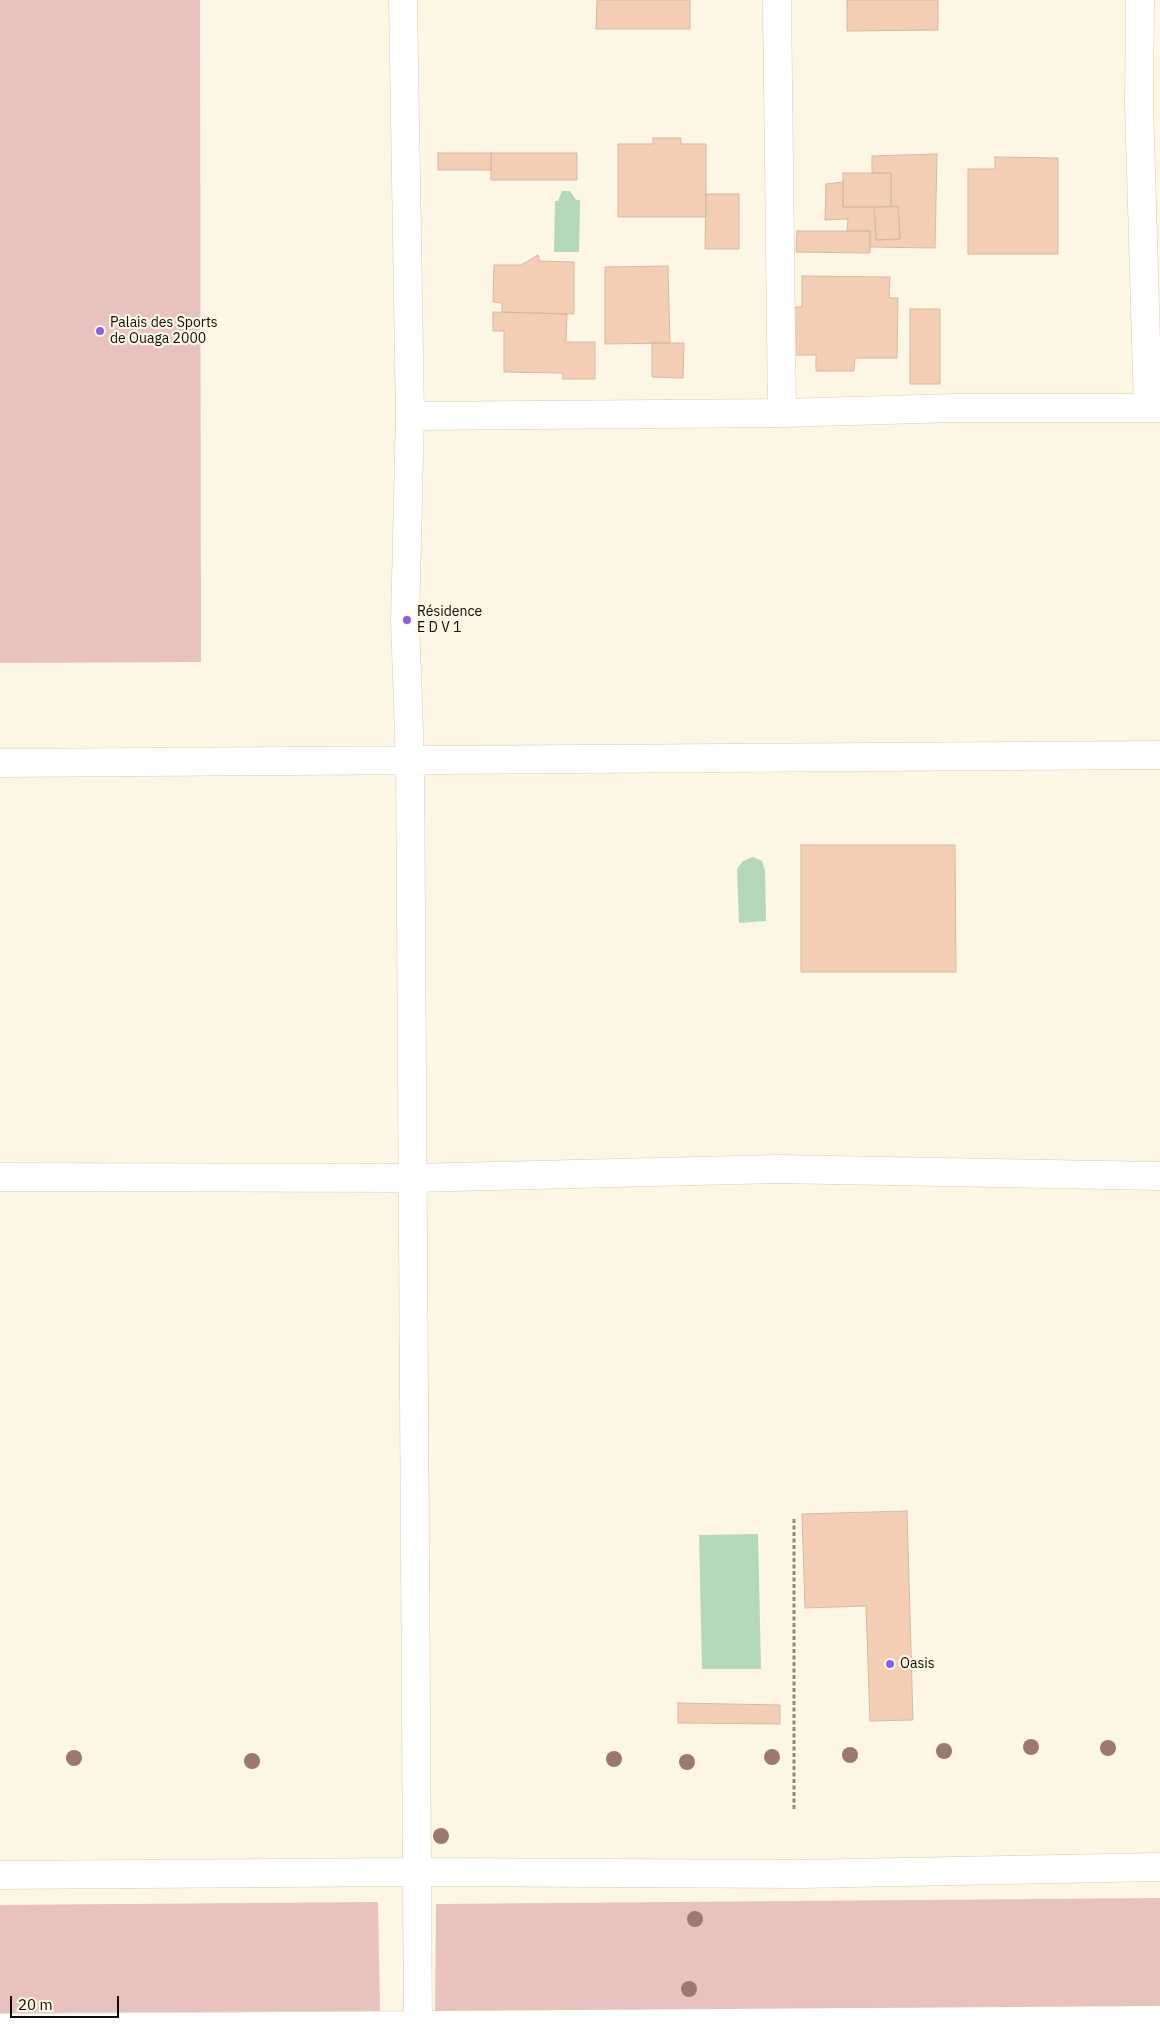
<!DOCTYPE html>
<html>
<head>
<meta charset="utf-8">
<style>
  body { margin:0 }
  #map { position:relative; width:1160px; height:2029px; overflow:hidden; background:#fdf6e4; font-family:"IBM Plex Sans",sans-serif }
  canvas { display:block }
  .scale { position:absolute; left:10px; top:1996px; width:109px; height:22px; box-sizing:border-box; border:2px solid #100b03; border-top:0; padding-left:6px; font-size:15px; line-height:18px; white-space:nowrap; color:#100b03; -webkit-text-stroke:4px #fdf6e4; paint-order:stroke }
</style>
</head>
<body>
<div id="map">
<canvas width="1160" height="2029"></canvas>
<div class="scale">20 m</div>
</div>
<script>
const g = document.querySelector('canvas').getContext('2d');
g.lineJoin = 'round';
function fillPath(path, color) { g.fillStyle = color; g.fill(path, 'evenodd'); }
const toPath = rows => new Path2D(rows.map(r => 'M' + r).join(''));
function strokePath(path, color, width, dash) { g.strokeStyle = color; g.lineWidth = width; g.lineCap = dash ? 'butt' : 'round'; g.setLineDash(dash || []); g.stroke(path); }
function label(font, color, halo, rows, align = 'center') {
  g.font = font + ' "IBM Plex Sans",sans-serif'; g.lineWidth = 4.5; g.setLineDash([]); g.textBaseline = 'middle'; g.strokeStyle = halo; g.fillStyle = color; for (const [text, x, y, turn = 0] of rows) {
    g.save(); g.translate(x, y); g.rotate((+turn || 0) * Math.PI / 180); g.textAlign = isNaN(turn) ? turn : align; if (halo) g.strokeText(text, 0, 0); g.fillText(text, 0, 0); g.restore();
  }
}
fillPath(toPath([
  [0,0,200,0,201,662,0,663],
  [1160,1898,1160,2011,435,2017,436,1904],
  [378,1902,380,2011,0,2013,0,1905]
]), '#e7c2be');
fillPath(toPath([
  [562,191,570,191,576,200,580,200,579,252,554,252,555,201,558,201],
  [753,857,762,861,765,870,766,921,739,923,737,869,743,861],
  [758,1534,761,1669,702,1669,699,1535]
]), '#b5d8ba');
const building = toPath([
  [597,0,690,0,690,29,596,29,597,0],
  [847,0,938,0,938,30,847,31,847,0],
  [653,138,681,138,681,144,706,144,706,217,618,217,618,144,653,144,653,138],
  [438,153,491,153,491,170,438,170,438,153],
  [491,153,577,153,577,180,491,180,491,153],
  [937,154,935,248,870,247,870,231,847,231,848,219,825,220,826,184,843,182,843,207,874,207,876,240,900,239,898,206,891,207,891,173,872,173,872,156,937,154],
  [995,157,1058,158,1058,254,968,254,968,169,995,169,995,157],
  [843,173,891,173,891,207,843,207,843,173],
  [706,194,739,194,739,249,705,249,706,194],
  [898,206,900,239,876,240,874,207,898,206],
  [797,231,870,231,870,253,796,252,797,231],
  [538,255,540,261,574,262,574,314,502,312,502,303,493,302,494,265,521,265,538,255],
  [668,266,670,343,605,344,605,267,668,266],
  [802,276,890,277,889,298,898,298,897,358,855,358,854,371,816,371,816,355,791,355,791,307,802,307,802,276],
  [910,309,940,309,940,384,910,384,910,309],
  [493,312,567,314,566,342,595,342,595,379,563,379,563,373,504,372,504,331,493,331,493,312],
  [652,343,684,343,683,378,652,377,652,343],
  [801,845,955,845,956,972,801,972,801,845],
  [907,1511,913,1720,870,1721,866,1606,805,1608,802,1514,907,1511],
  [678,1703,780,1705,780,1724,678,1723,678,1703]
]);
fillPath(building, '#f4ceb4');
strokePath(building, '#d5b9a6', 1);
const minor = toPath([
  [403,0,410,416,405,622,410,759,418,2029],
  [777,0,782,413],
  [1140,0,1139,104,1148,408],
  [410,416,782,413,957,408,1160,408],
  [0,763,1160,755],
  [0,1177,413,1178,777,1169,1160,1176],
  [0,1875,417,1872,800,1874,1160,1867],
  [0,2028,1160,2020]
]);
strokePath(minor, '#d9ccaf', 29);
strokePath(toPath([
  [794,1519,794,1809]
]), '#90897c', 3, [4, 2.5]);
strokePath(minor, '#fff', 28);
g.fillStyle = '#9c7970';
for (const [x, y] of [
  [1031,1747],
  [1108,1748],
  [944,1751],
  [850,1755],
  [772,1757],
  [74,1758],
  [614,1759],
  [252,1761],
  [687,1762],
  [441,1836],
  [695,1919],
  [689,1989]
]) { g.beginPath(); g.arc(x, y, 8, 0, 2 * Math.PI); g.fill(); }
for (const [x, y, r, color] of [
  [100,331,5,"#8762dd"],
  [407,620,5,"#8762dd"],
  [890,1664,5,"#8762dd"]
]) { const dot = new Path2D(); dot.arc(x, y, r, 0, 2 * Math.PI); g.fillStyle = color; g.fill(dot); strokePath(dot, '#fdf6e4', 2); }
label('14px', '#100b03', '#fdf6e4', [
  ["Palais des Sports",110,323],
  ["de Ouaga 2000",110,339],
  ["Résidence",417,612],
  ["E D V 1",417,628],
  ["Oasis",900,1664]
], 'left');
</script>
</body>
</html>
